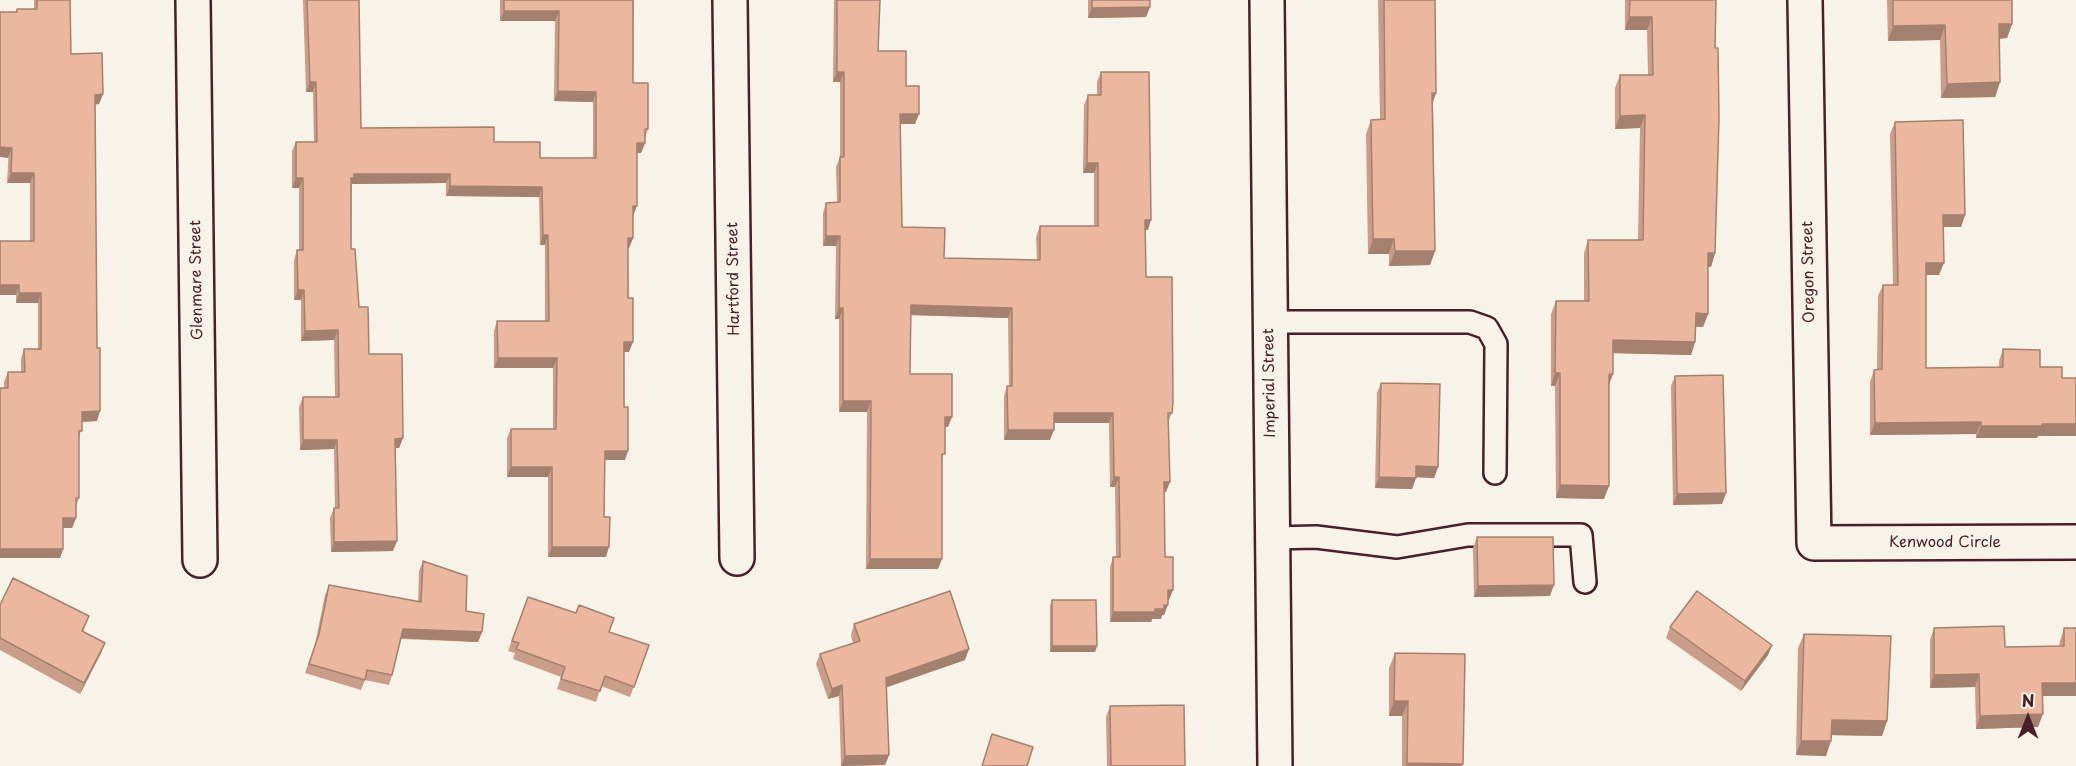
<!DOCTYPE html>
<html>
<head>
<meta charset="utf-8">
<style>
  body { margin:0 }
  #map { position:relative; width:2076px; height:766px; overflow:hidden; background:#f7f3e8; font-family:"Playpen Sans",sans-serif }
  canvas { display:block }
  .north { position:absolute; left:1998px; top:688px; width:60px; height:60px; -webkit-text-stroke:4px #f7f3e8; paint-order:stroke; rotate:0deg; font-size:16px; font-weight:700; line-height:24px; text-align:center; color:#4a1f2b }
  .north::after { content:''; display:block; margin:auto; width:21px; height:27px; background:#4a1f2b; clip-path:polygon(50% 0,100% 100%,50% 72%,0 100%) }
</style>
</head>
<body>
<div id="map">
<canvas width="2076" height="766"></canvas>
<div class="north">N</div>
</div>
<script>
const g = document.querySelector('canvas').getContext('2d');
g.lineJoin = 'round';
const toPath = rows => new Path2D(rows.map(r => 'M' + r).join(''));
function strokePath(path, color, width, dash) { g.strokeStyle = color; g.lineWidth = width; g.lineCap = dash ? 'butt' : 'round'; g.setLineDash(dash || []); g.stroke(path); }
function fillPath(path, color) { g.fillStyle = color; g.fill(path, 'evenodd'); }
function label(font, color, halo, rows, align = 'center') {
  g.font = font + ' "Playpen Sans",sans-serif'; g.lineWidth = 4.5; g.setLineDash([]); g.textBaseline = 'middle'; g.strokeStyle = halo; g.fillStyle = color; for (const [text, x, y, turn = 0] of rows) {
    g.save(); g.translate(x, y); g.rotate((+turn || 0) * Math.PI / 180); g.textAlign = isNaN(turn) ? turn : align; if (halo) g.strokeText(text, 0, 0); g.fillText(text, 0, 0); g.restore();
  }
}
const service = toPath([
  [1269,322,1470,322,1487,328,1496,344,1495,473],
  [1272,538,1316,537,1397,547,1468,535,1581,535,1585,582]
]);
const minor = toPath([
  [193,0,200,560],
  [730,0,737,558],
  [1267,0,1275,766],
  [1805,0,1814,543,2076,542]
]);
strokePath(service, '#4a1f2b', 26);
strokePath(minor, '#4a1f2b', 38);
strokePath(service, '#f7f3e8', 21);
strokePath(minor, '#f7f3e8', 33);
fillPath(toPath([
  [34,0,70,0,71,54,103,94,99,104,95,104,97,421,82,422,79,440,79,498,76,507,76,518,72,528,63,528,63,549,60,558,0,558,4,382,8,372,21,372,21,359,24,349,38,349,38,303,16,303,16,295,0,295,30,241,30,183,7,183,16,12,17,9,34,9],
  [303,0,359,0,361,128,494,142,540,158,593,158,593,102,554,101,555,21,500,21,500,0,634,0,633,83,648,129,645,138,645,143,641,153,637,153,633,216,633,238,629,248,628,248,629,352,624,352,625,460,605,460,604,517,606,557,548,557,548,477,507,477,507,438,511,429,553,429,553,368,494,368,494,331,497,321,545,321,545,245,540,245,539,197,446,196,446,183,352,184,351,249,359,307,369,354,403,438,399,448,395,448,393,551,331,552,330,518,334,508,335,508,334,449,300,450,299,407,303,397,335,397,334,340,301,341,301,300,294,300,294,260,297,250,299,250,299,188,292,188,292,151,296,142,314,142,313,92,306,92],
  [834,0,880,0,878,51,906,86,915,124,900,124,902,227,944,258,1037,260,1036,237,1040,226,1094,226,1094,173,1083,173,1084,105,1088,95,1097,95,1097,82,1101,72,1148,230,1145,230,1146,277,1172,413,1168,422,1166,492,1164,492,1165,557,1169,600,1168,600,1164,615,1162,615,1161,619,1152,619,1151,622,1110,622,1110,567,1113,557,1116,557,1115,487,1110,487,1109,423,1054,423,1050,440,1004,440,1004,396,1007,386,1009,386,1008,318,911,315,910,374,948,427,945,427,942,463,938,569,866,569,867,412,839,412,839,319,835,319,836,246,823,246,823,213,826,203,837,202,836,167,840,157,840,82,833,82],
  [1088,0,1150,0,1150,7,1146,17,1088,18],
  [1378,0,1435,0,1436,93,1433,102,1435,251,1430,265,1389,266,1389,254,1368,254,1366,134,1371,120,1380,119],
  [1625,0,1716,0,1715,48,1715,253,1711,267,1708,266,1708,314,1703,327,1696,327,1695,342,1691,355,1613,353,1613,374,1609,384,1604,499,1556,498,1555,386,1551,386,1551,314,1556,301,1584,301,1584,253,1588,240,1638,240,1640,128,1615,129,1615,88,1620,75,1648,75,1647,30,1625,30],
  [1887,0,2012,0,2012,24,2007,38,1999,39,2000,82,1995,97,1941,98,1940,40,1888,41],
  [1895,122,1965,215,1961,227,1943,227,1939,275,1926,275,1926,368,1999,367,1999,361,2003,349,2062,378,2076,436,2038,436,2037,438,1976,438,1976,434,1870,435,1870,382,1874,370,1877,369,1878,296,1883,285,1893,285,1890,134],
  [1675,376,1726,493,1722,504,1673,505,1671,386],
  [1381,383,1438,467,1434,478,1416,477,1412,489,1375,488,1377,393],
  [1477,537,1550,596,1474,597,1473,548],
  [423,561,466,611,482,632,478,642,401,639,392,675,389,685,365,680,361,690,305,673,315,644,325,595,329,585,418,602,419,571],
  [528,597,576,613,579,605,609,632,649,645,630,697,601,686,596,702,557,689,561,677,513,659,515,653,508,651],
  [1052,600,1097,646,1095,652,1050,652,1050,606],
  [0,605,89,616,83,632,105,643,101,653,80,694,0,650],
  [854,624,965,660,886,687,889,755,885,765,841,766,839,696,828,699,816,664,820,654,853,644,851,635],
  [1670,627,1772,645,1768,655,1741,691,1666,638],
  [1934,628,2005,647,2059,646,2060,641,2064,628,2076,628,2076,696,2042,696,2038,727,1976,729,1975,687,1930,688,1930,640],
  [1804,634,1887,721,1882,736,1831,735,1826,756,1796,755,1798,648],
  [1395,653,1463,764,1462,766,1402,766,1402,716,1389,716,1389,668],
  [1110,706,1185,766,1107,766,1106,717]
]), '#ca9d88');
fillPath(toPath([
  [1150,7,1146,17,1088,18,1092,8],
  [504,11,559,11,555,21,500,21],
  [1629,17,1652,17,1647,30,1625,30],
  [1999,24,2012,24,2007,38,1993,39],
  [1945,25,1940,40,1888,41,1893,26],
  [837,72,844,72,840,82,833,82],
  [310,82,316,82,313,92,306,92],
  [2000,82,1995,97,1941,98,1947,84],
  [558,91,596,92,593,102,554,101],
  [1432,93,1436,93,1431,107],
  [103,94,99,104,92,105,95,95],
  [900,114,919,114,915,124,897,124],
  [1645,115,1640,128,1615,129,1620,116],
  [637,143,645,143,641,153,633,153],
  [0,147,12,148,8,158,0,157],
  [1087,163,1098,163,1094,173,1083,173],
  [11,173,34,173,30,183,7,183],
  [354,174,450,174,446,183,352,184,351,178],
  [296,178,303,178,299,188,292,188],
  [450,186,542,187,539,197,446,196],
  [633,206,637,206,633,216,629,216],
  [1943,215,1965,215,1961,227,1938,227],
  [1145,220,1151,220,1148,230,1142,230],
  [543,235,548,235,545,245,540,245],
  [826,236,840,236,836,246,823,246],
  [628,238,633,238,629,248,624,248],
  [1373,239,1394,239,1389,254,1368,254],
  [1395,251,1435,251,1430,265,1389,266],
  [1708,253,1715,253,1711,267,1703,266],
  [1926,263,1944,263,1939,275,1921,275],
  [0,285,19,285,16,295,0,295],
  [298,290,304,290,301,300,294,300],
  [19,293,41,293,38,303,16,303],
  [911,305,1012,308,1008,318,907,315],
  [839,308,843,308,839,319,835,319],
  [1696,313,1708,314,1703,327,1691,326],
  [338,330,334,340,301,341,305,331],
  [1613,340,1695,342,1691,355,1608,353],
  [624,342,633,342,629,352,620,352],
  [498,358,557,358,553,368,494,368],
  [1555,373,1560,373,1555,386,1551,386],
  [1609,374,1613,374,1608,387],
  [843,401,871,401,867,412,839,412],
  [100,411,97,421,78,422,82,412],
  [1054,413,1113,413,1109,423,1050,423],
  [945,417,952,417,948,427,941,427],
  [1981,422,1976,434,1870,435,1875,423],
  [2042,424,2076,424,2076,436,2038,436,2037,438,1976,438,1981,426],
  [1008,430,1054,430,1050,440,1004,440],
  [403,438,399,448,391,448,395,439],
  [303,440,337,440,334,449,300,450],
  [605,451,628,451,625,460,602,460],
  [1416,466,1438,467,1434,478,1412,477],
  [511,467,552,467,548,477,507,477],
  [1114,477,1119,477,1115,487,1110,487],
  [1379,477,1416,478,1412,489,1375,488],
  [1164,482,1170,482,1166,492,1160,492],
  [1560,485,1609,486,1604,499,1556,498],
  [1726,493,1722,504,1673,505,1677,494],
  [63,518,76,518,72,528,60,528],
  [397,541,393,551,331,552,334,542],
  [552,547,609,547,606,557,548,557],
  [0,549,63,549,60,558,0,558],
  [870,559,942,559,938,569,866,569],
  [1554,585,1550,596,1474,597,1478,586],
  [1168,590,1173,590,1169,600,1164,600],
  [1164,605,1168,605,1164,615,1162,615,1161,619,1152,619,1151,622,1110,622,1113,612,1155,609],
  [403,629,482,632,478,642,399,638],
  [105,643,101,653,80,694,84,683],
  [1772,645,1768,655,1741,691,1745,681],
  [1052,646,1097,646,1095,652,1050,652],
  [969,649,965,660,882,689,886,678],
  [1979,674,1975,687,1930,688,1934,675],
  [2042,683,2076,683,2076,696,2037,696],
  [842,685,839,696,828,699,832,689],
  [1394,701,1408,701,1402,716,1389,716],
  [2043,714,2038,727,1976,729,1980,716],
  [1832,720,1887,721,1882,736,1826,735],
  [1801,741,1831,741,1826,756,1796,755],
  [889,755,885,765,841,766,845,756],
  [1407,763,1463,764,1462,766,1406,766]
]), '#a4806f');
const building = toPath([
  [37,0,70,0,71,54,102,53,103,94,95,95,97,348,100,348,100,411,82,412,82,431,79,431,79,498,76,498,76,518,63,518,63,549,0,549,0,388,8,388,8,372,25,372,24,349,41,349,41,293,19,293,19,285,0,285,0,241,34,241,34,173,11,173,12,148,0,147,0,12,17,12,17,9,37,9,37,0],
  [307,0,359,0,361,128,494,127,494,142,540,142,540,158,596,158,596,92,558,91,559,11,504,11,504,0,633,0,633,83,648,83,648,129,645,129,645,143,637,143,637,206,633,206,633,238,628,238,628,298,633,298,633,342,624,342,624,407,628,407,628,451,605,451,604,517,610,517,609,547,552,547,552,467,511,467,511,429,556,429,557,358,498,358,497,321,549,321,548,235,543,235,542,187,450,186,450,174,354,174,354,178,351,178,351,249,355,249,359,307,368,307,369,354,402,354,403,438,395,439,397,541,334,542,334,508,339,508,337,440,303,440,303,397,339,397,338,330,305,331,304,290,298,290,297,250,303,250,303,178,296,178,296,142,317,142,316,82,310,82,307,0],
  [837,0,880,0,878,51,906,51,906,86,919,86,919,114,900,114,902,227,945,228,944,258,1040,260,1040,226,1098,226,1098,163,1087,163,1088,95,1101,95,1101,72,1149,72,1151,220,1145,220,1146,277,1172,277,1173,403,1172,413,1168,413,1170,482,1164,482,1165,557,1173,557,1173,590,1168,590,1168,605,1164,605,1164,609,1155,609,1155,612,1113,612,1113,557,1120,557,1119,477,1114,477,1113,413,1054,413,1054,430,1008,430,1007,386,1012,386,1012,308,911,305,910,374,952,374,952,417,945,417,945,454,942,454,942,559,870,559,871,401,843,401,843,308,839,308,840,236,826,236,826,203,840,202,840,157,844,157,844,72,837,72,837,0],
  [1092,0,1150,0,1150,7,1092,8,1092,0],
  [1384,0,1435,0,1436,93,1432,93,1435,251,1395,251,1394,239,1373,239,1371,120,1385,119,1384,0],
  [1630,0,1716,0,1715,48,1718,48,1719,118,1715,253,1708,253,1708,314,1696,313,1695,342,1613,340,1613,374,1609,374,1609,486,1560,485,1560,373,1555,373,1556,301,1589,301,1588,240,1643,240,1645,115,1620,116,1620,75,1653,75,1652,17,1629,17,1630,0],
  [1893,0,2012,0,2012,24,1999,24,2000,82,1947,84,1945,25,1893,26,1893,0],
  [1963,120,1965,215,1943,215,1944,263,1926,263,1926,368,2003,367,2003,349,2040,350,2040,367,2062,367,2062,378,2076,378,2076,424,2042,424,2042,426,1981,426,1981,422,1875,423,1874,370,1882,369,1883,285,1898,285,1895,122,1963,120],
  [1723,375,1726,493,1677,494,1675,376,1723,375],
  [1381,383,1440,384,1438,467,1416,466,1416,478,1379,477,1381,383],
  [1477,537,1553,537,1554,585,1478,586,1477,537],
  [423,561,467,576,466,611,484,614,482,632,403,629,392,675,367,670,365,680,309,664,319,634,329,585,421,602,423,561],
  [13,578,89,616,82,631,105,643,84,683,0,638,0,605,13,578],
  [950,591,969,649,886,678,889,755,845,756,842,685,832,689,820,654,860,641,854,624,950,591],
  [1697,591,1772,645,1745,681,1670,627,1697,591],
  [528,597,576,613,579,605,614,618,609,632,649,645,634,687,605,676,600,691,561,679,565,667,516,649,519,643,512,641,528,597],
  [1052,600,1096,600,1097,646,1052,646,1052,600],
  [2004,626,2005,647,2064,646,2064,628,2076,628,2076,683,2042,683,2043,714,1980,716,1979,674,1934,675,1934,628,2004,626],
  [1804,634,1891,636,1887,721,1832,720,1831,741,1801,741,1804,634],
  [1395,653,1465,654,1463,764,1407,763,1408,701,1394,701,1395,653],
  [1184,705,1185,766,1111,766,1110,706,1184,705],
  [992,734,1033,747,1027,766,982,766,992,734]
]);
fillPath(building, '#ebb79e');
strokePath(building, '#a4806f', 1.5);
label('15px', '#4a1f2b', '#f7f3e8', [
  ["Oregon Street",1809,272,-91],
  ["Hartford Street",734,279,-91],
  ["Glenmare Street",197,280,-91],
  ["Imperial Street",1270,383,-91],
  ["Kenwood Circle",1945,543]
]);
</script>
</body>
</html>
